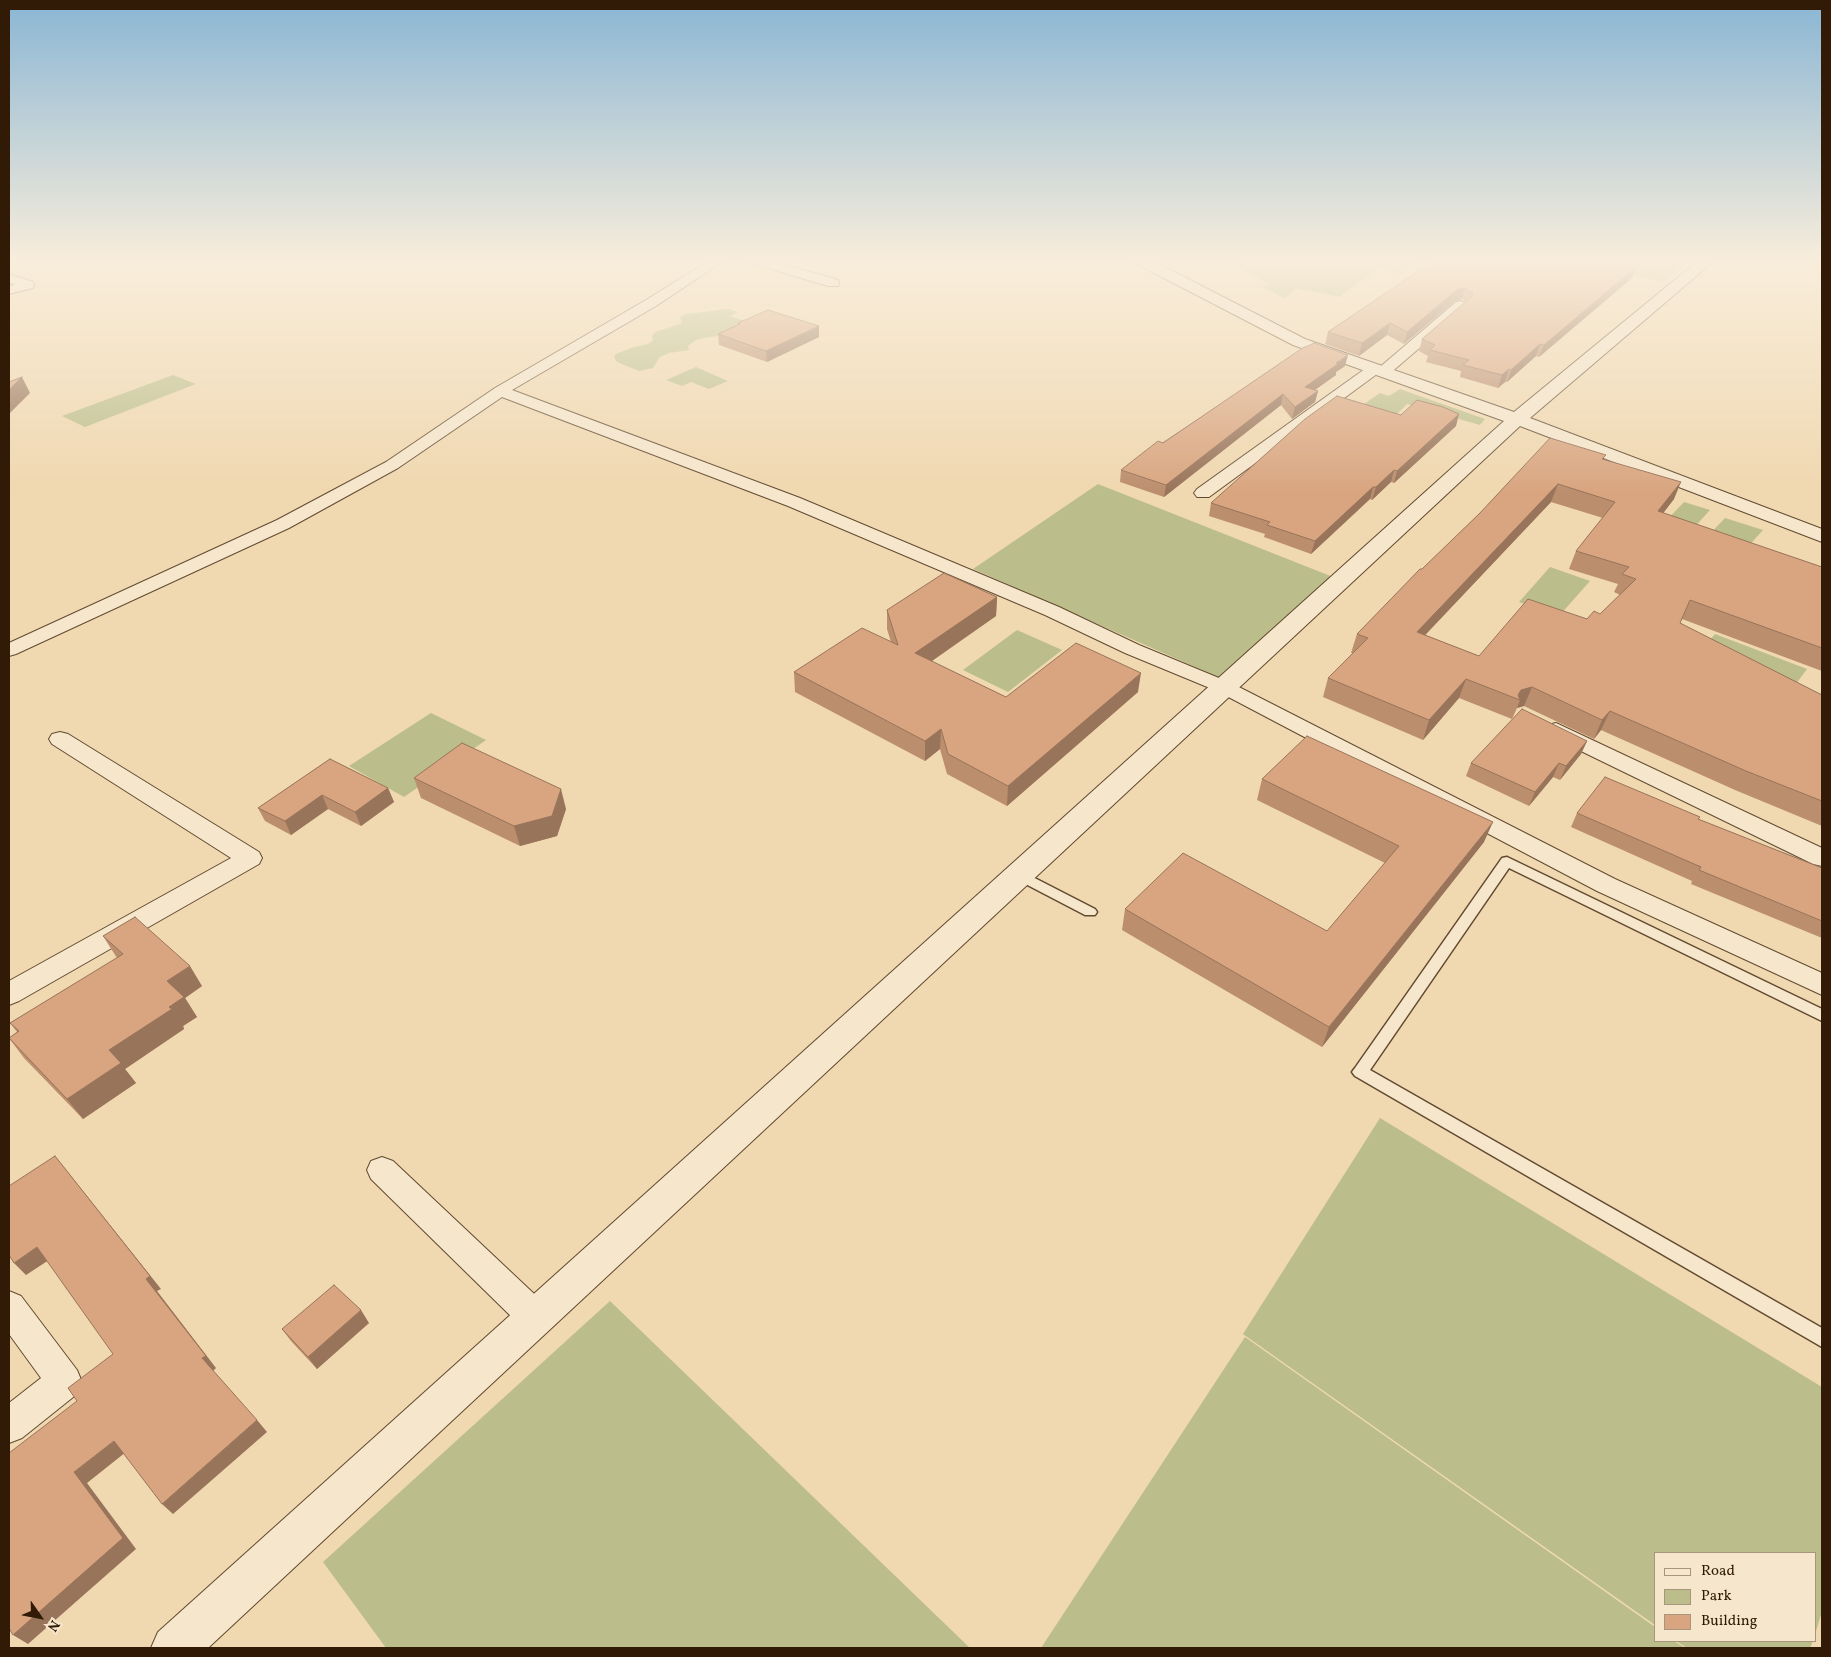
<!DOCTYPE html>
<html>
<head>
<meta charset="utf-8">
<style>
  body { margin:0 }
  #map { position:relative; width:1831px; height:1657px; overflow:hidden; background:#f0d8b0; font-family:Vollkorn,serif }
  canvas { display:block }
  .frame { position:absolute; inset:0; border:10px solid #321b06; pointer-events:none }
  .legend { position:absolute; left:1654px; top:1552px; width:162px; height:90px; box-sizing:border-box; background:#f5e6cc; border:1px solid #a7957d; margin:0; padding:6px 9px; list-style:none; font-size:15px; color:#321b06 }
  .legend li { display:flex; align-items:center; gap:10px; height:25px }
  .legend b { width:25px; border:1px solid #a7957d }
  .north { position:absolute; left:15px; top:1592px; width:50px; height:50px; -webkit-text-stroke:4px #f5e6cc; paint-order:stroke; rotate:123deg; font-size:14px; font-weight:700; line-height:20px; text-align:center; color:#321b06 }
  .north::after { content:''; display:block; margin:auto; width:18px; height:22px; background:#321b06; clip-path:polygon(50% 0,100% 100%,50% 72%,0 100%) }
</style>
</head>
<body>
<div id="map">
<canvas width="1831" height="1657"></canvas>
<div class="frame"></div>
<ul class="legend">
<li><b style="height:6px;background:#f5e6cc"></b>Road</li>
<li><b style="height:14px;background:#bbbe8a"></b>Park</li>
<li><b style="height:14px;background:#d9a580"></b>Building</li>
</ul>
<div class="north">N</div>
</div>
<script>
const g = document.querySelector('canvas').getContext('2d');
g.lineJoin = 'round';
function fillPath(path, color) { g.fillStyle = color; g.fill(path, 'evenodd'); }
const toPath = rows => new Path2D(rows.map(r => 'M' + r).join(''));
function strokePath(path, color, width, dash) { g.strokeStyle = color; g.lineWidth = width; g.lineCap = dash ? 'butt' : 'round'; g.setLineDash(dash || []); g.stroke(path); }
fillPath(toPath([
  [1244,260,1340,260,1376,269,1339,297,1296,288,1285,299,1262,286,1271,284,1236,266],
  [1348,260,1418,260,1402,274],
  [1564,260,1689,260,1663,282],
  [728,309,738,312,730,316,748,322,725,335,704,338,696,340,688,346,689,350,669,353,660,357,653,368,639,371,617,362,614,357,616,354,631,348,648,344,653,340,652,336,655,332,680,324,682,322,680,317,686,314],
  [696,367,728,381,709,389,691,382,682,386,666,380],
  [173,375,196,384,85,427,62,416],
  [1400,389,1485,419,1480,425,1407,404,1392,419,1357,409,1380,393,1389,396],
  [1098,484,1333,577,1220,678,973,569],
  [1684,502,1710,510,1691,531,1665,522],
  [1725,518,1763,530,1745,550,1707,537],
  [1550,567,1590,581,1559,616,1519,602],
  [1017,630,1062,650,1008,692,963,670],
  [1715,634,1807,669,1790,692,1696,656],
  [431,713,486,740,404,797,349,766],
  [1380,1118,1822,1387,1822,1611,1815,1635,1815,1553,1655,1553,1655,1625,1243,1334],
  [610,1301,970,1648,386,1648,323,1562],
  [1245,1337,1655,1627,1655,1641,1674,1641,1685,1648,1041,1648],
  [1676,1641,1813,1641,1810,1648,1687,1648]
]), '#bbbe8a');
const service = toPath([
  [1507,857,1822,1009,1822,1021,1509,868,1370,1070,1822,1328,1822,1347,1355,1076,1352,1072,1355,1068,1502,858,1507,857],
  [1019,870,1095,909,1097,912,1095,915,1085,915,1014,878,1013,875,1014,872,1019,870]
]);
const minor = toPath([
  [710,260,725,260,656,306,512,390,800,498,1059,607,1139,645,1231,683,1615,879,1822,973,1822,995,1597,891,1217,691,1125,653,1045,615,788,506,502,397,398,468,289,528,16,654,9,656,9,643,277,520,386,462,495,388,646,300,710,260],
  [749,260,769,260,838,280,839,283,838,286,828,286,751,263,749,260],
  [9,274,33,282,34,285,33,288,9,294,9,286,15,285,9,282,9,274],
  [1461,301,1468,305,1466,308,1388,375,1383,376,1377,374,1209,497,1197,497,1194,493,1197,489,1369,366,1374,365,1380,367,1456,302,1461,301],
  [1556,723,1822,848,1822,866,1813,864,1548,735,1545,730,1548,725,1556,723],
  [60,732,68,734,259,852,262,858,259,864,19,1001,9,1005,9,981,231,858,52,744,49,739,52,734,60,732],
  [382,1157,393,1161,547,1306,552,1317,547,1328,535,1333,523,1328,371,1179,367,1170,371,1161,382,1157],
  [9,1291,21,1296,77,1370,82,1382,77,1394,22,1438,9,1443,9,1403,41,1378,9,1334,9,1291]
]);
const tertiary = toPath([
  [1133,260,1151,260,1305,339,1514,412,1699,260,1715,260,1530,418,1822,529,1822,542,1520,426,208,1648,151,1648,158,1632,1504,421,1293,345,1135,263,1133,260]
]);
strokePath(service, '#624a30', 3);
strokePath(minor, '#624a30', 2);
strokePath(tertiary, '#624a30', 2);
fillPath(service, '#f5e6cc');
fillPath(minor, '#f5e6cc');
fillPath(tertiary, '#f5e6cc');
fillPath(toPath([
  [781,260,803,260,794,264],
  [1636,267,1632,278,1539,357,1536,356,1507,382,1505,382,1498,388,1460,377,1461,371,1426,362,1428,356,1419,351,1422,339,1466,302,1462,299,1455,301,1404,344,1387,335,1359,356,1325,344,1328,332,1426,270],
  [738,323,819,337,767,362,719,345,718,334,738,325],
  [1306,347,1345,366,1336,372,1336,375,1315,390,1318,391,1315,402,1292,419,1281,405,1164,497,1120,482,1121,470],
  [1401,415,1456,426,1394,483,1391,482,1372,500,1370,499,1311,554,1264,537,1265,534,1209,516,1211,503],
  [1604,459,1674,499,1663,513,1822,567,1822,671,1682,619,1680,623,1822,695,1822,826,1735,790,1601,730,1594,739,1524,706,1517,708,1512,719,1459,698,1423,740,1323,697,1328,678,1353,653,1351,653,1357,634,1480,513],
  [1551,502,1603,518,1576,551,1569,569,1618,584,1614,592,1620,595,1600,614,1587,619,1479,656,1425,635],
  [997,597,996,616,931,661,1006,697,1138,692,1007,806,947,774,940,749,925,761,795,692,794,672,891,642,887,629,887,610],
  [1587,741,1581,754,1560,780,1553,777,1529,806,1466,776,1471,763],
  [330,759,388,788,394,802,361,826,328,809,291,835,265,821,258,808],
  [414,778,566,809,557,836,520,846,421,798],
  [1262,779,1484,842,1322,1047,1122,930,1125,909,1327,931,1385,863,1257,800],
  [1577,813,1698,819,1822,868,1822,938,1691,884,1692,881,1571,827],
  [103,936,202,986,185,998,197,1017,183,1026,184,1029,125,1069,136,1083,83,1119,24,1058,9,1038,17,1032,10,1023,117,958],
  [369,1323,317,1369,291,1341,282,1329]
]), '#bb8e6e');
fillPath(toPath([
  [794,260,803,260,794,264],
  [1636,267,1632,278,1539,357,1544,345],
  [1465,288,1462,299,1455,301,1404,344,1407,332,1458,289],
  [1390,323,1387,335,1359,356,1362,343],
  [819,326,819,337,767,362,766,351],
  [1540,344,1536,356,1507,382,1511,370],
  [1348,355,1345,366,1336,372,1336,375,1302,399,1305,387],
  [1509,369,1505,382,1498,388,1502,375],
  [22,377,30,393,9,414,9,390],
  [1318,391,1315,402,1292,419,1295,407],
  [1283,394,1281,405,1164,497,1166,485],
  [1459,414,1456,426,1394,483,1397,471],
  [1394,470,1391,482,1372,500,1376,487],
  [1681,482,1674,499,1651,529,1658,511],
  [1558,484,1551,502,1411,650,1417,632],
  [1373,487,1370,499,1311,554,1315,541],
  [997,597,996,616,915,673,915,653],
  [1141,673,1138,692,1007,806,1008,786],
  [1466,679,1459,698,1423,740,1429,720],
  [1532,687,1524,706,1517,708,1520,700,1517,699,1521,690],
  [1610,711,1601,730,1594,739,1602,720],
  [941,729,940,749,925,761,925,741],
  [1587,741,1581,754,1560,780,1566,766],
  [1559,763,1553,777,1529,806,1535,792],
  [388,788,394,802,361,826,355,812],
  [561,789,566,809,557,836,520,846,514,826],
  [322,795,328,809,291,835,285,821],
  [1493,822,1484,842,1322,1047,1329,1027],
  [190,966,202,986,185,998,197,1017,183,1026,184,1029,125,1069,136,1083,83,1119,67,1099,109,1050,169,1007,167,981],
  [55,1156,161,1289,157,1291,216,1368,213,1371,202,1358],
  [37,1247,49,1260,26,1275,14,1263],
  [361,1310,369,1323,317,1369,308,1357],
  [257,1420,267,1432,173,1514,162,1504],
  [114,1441,126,1452,87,1483,136,1549,28,1644,13,1635,74,1472]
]), '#98745a');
const building = toPath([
  [1440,260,1606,260,1636,267,1544,345,1540,344,1511,370,1509,369,1502,375,1463,365,1469,360,1430,350,1435,345,1422,339,1471,297,1473,293,1465,288,1458,289,1407,332,1390,323,1362,343,1328,332,1421,269,1426,270,1440,260],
  [768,310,819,326,766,351,718,334,740,324,738,323,768,310],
  [1314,343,1348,355,1336,363,1338,364,1305,387,1318,391,1295,407,1283,394,1166,485,1121,470,1158,441,1163,443,1304,347,1306,347,1314,343],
  [22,377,9,390,9,382,22,377],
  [1337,396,1401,415,1417,400,1443,407,1459,414,1397,471,1394,470,1376,487,1373,487,1315,541,1267,525,1270,522,1211,503,1305,419,1337,396],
  [1550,438,1606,455,1602,459,1681,482,1658,511,1822,567,1822,648,1690,600,1680,623,1822,695,1822,801,1746,771,1610,711,1602,720,1532,687,1521,690,1518,695,1520,700,1466,679,1429,720,1328,678,1368,638,1357,634,1420,569,1422,569,1480,513,1550,438],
  [1558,484,1615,502,1576,551,1629,567,1622,574,1636,579,1600,614,1594,611,1587,619,1528,599,1479,656,1417,632,1558,484],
  [944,573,997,597,915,653,1006,697,1076,643,1141,673,1008,786,948,754,941,729,925,741,794,672,862,628,898,645,887,610,944,573],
  [1522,709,1587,741,1566,766,1559,763,1535,792,1471,763,1522,709],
  [1307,736,1493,822,1329,1027,1125,909,1183,853,1327,931,1399,846,1262,779,1307,736],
  [462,743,561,789,552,816,514,826,414,778,462,743],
  [330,759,388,788,355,812,322,795,285,821,258,808,330,759],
  [1605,777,1700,817,1698,819,1822,868,1822,921,1699,870,1701,867,1577,813,1605,777],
  [135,917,190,966,167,981,184,997,169,1007,172,1009,109,1050,121,1063,67,1099,9,1038,19,1031,10,1023,123,954,103,936,135,917],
  [55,1156,150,1276,146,1279,206,1356,202,1358,257,1420,162,1504,114,1441,74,1472,123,1538,13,1635,9,1628,9,1453,77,1401,68,1388,113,1354,37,1247,14,1263,9,1255,9,1186,55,1156],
  [334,1285,361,1310,308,1357,282,1329,334,1285]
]);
fillPath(building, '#d9a580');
strokePath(building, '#98745a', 1);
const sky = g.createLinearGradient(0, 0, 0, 492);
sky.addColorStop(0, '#8ab6d4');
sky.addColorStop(0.53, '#f8eddb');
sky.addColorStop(1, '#f8eddb00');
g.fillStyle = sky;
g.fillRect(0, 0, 1831, 492);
</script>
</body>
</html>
